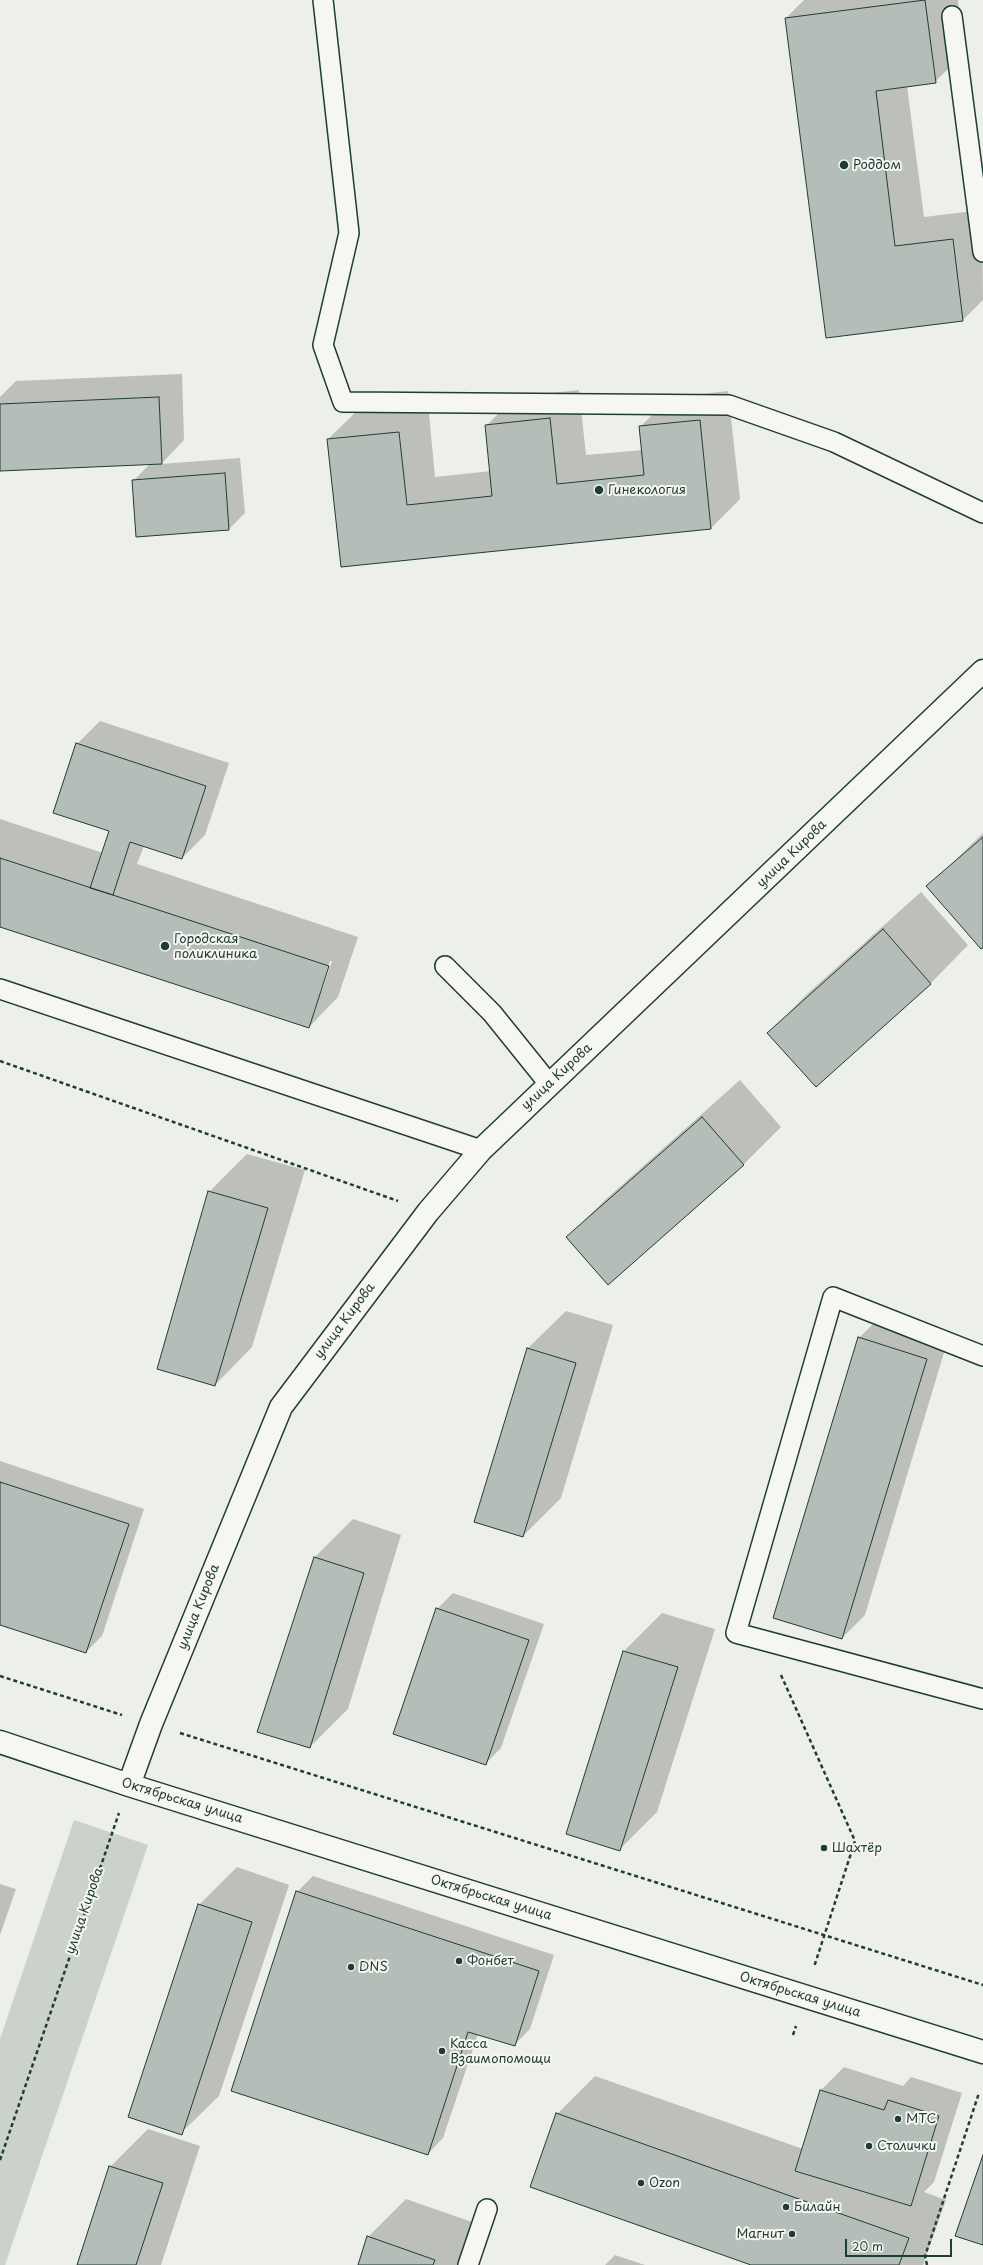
<!DOCTYPE html>
<html>
<head>
<meta charset="utf-8">
<style>
  body { margin:0 }
  #map { position:relative; width:983px; height:2265px; overflow:hidden; background:#edefea; font-family:"Playpen Sans",sans-serif }
  canvas { display:block }
  .scale { position:absolute; left:845px; top:2239px; width:107px; height:18px; box-sizing:border-box; border:2px solid #1f3d34; border-top:0; padding-left:5px; font-size:12px; line-height:14px; white-space:nowrap; color:#1f3d34; -webkit-text-stroke:3px #f6f6f2; paint-order:stroke }
</style>
</head>
<body>
<div id="map">
<canvas width="983" height="2265"></canvas>
<div class="scale">20 m</div>
</div>
<script>
const g = document.querySelector('canvas').getContext('2d');
g.lineJoin = 'round';
function fillPath(path, color) { g.fillStyle = color; g.fill(path, 'evenodd'); }
const toPath = rows => new Path2D(rows.map(r => 'M' + r).join(''));
function strokePath(path, color, width, dash) { g.strokeStyle = color; g.lineWidth = width; g.lineCap = dash ? 'butt' : 'round'; g.setLineDash(dash || []); g.stroke(path); }
function label(font, color, halo, rows, align = 'center') {
  g.font = font + ' "Playpen Sans",sans-serif'; g.lineWidth = 4; g.setLineDash([]); g.textBaseline = 'middle'; g.strokeStyle = halo; g.fillStyle = color; for (const [text, x, y, turn = 0] of rows) {
    g.save(); g.translate(x, y); g.rotate((+turn || 0) * Math.PI / 180); g.textAlign = isNaN(turn) ? turn : align; if (halo) g.strokeText(text, 0, 0); g.fillText(text, 0, 0); g.restore();
  }
}
fillPath(toPath([
  [74,1820,148,1845,5,2265,0,2265,0,2039]
]), '#cbd2cc');
fillPath(toPath([
  [804,0,958,0,964,53,935,82,907,86,924,217,982,210,983,300,963,320,827,337,786,18],
  [182,374,184,440,161,464,240,458,245,513,229,529,133,481,150,464,0,470,0,397,16,381],
  [579,390,586,455,643,450,640,427,669,398,728,391,740,499,711,528,342,566,328,439,358,410,428,403,435,477,491,471,486,426,515,397],
  [100,721,229,763,205,835,182,858,144,846,137,864,358,937,338,997,309,1027,0,926,0,819,103,853,110,831,77,744],
  [330,961,332,961,321,993,319,993],
  [983,833,983,946,928,887],
  [921,892,968,945,931,983,817,1085,769,1033,806,995],
  [740,1080,781,1127,744,1164,608,1284,567,1237,605,1200],
  [247,1154,305,1170,252,1347,215,1385,209,1192],
  [566,1311,613,1325,561,1498,523,1536,528,1348],
  [882,1315,949,1336,865,1615,842,1638,859,1338],
  [0,1461,144,1509,102,1636,86,1652,0,1624],
  [353,1519,401,1535,348,1709,310,1747,315,1557],
  [453,1593,544,1624,501,1748,485,1764,437,1609],
  [662,1613,715,1629,657,1812,620,1849,568,1833,624,1651],
  [237,1867,289,1885,219,2096,181,2133,199,1905],
  [313,1876,554,1955,530,2029,514,2045,478,2034,443,2138,428,2154,297,1892],
  [0,1884,16,1889,0,1935],
  [844,2067,903,2086,911,2077,962,2093,934,2182,924,2192,946,2200,923,2265,753,2265,557,2114,595,2076,803,2149,821,2090],
  [148,2129,200,2146,161,2265,78,2265,110,2167],
  [406,2199,472,2222,457,2265,359,2265,368,2237],
  [615,2255,645,2265,605,2265]
]), '#0003');
const building = toPath([
  [925,0,936,83,876,91,895,246,953,239,963,321,826,338,785,18,925,0],
  [159,397,162,464,0,471,0,404,159,397],
  [550,418,557,484,644,475,639,426,700,420,711,529,341,567,327,439,399,432,407,505,492,496,485,425,550,418],
  [225,473,229,530,136,537,132,480,225,473],
  [76,743,206,786,182,859,130,842,113,895,90,888,109,831,53,813,76,743],
  [983,837,983,948,981,949,926,886,983,837],
  [0,858,329,966,309,1028,0,927,0,858],
  [883,929,931,984,816,1087,767,1033,883,929],
  [702,1117,744,1165,608,1285,566,1237,702,1117],
  [208,1191,268,1208,215,1386,157,1369,208,1191],
  [858,1337,927,1359,842,1639,773,1618,858,1337],
  [527,1348,576,1363,523,1537,474,1522,527,1348],
  [0,1482,129,1524,86,1653,0,1625,0,1482],
  [314,1557,364,1573,310,1748,257,1732,314,1557],
  [436,1608,529,1640,486,1765,393,1734,436,1608],
  [623,1651,678,1667,620,1851,566,1834,623,1651],
  [296,1891,539,1971,515,2046,468,2032,428,2155,231,2091,296,1891],
  [198,1904,252,1922,182,2135,128,2117,198,1904],
  [820,2090,884,2110,888,2100,939,2116,911,2206,795,2171,820,2090],
  [556,2113,909,2238,899,2265,751,2265,530,2187,556,2113],
  [983,2155,983,2245,955,2236,983,2155],
  [109,2166,163,2183,136,2265,77,2265,109,2166],
  [367,2236,435,2260,433,2265,358,2265,367,2236]
]);
fillPath(building, '#b4bdb8');
strokePath(building, '#1f3d34', 1);
const lane = toPath([
  [323,0,349,233,323,345,343,402,729,405,834,442,983,513],
  [952,16,983,252],
  [445,966,492,1013,550,1085],
  [0,989,481,1150],
  [983,1356,833,1297,736,1633,983,1699],
  [468,2265,487,2209]
]);
const secondary = toPath([
  [0,1742,129,1785,983,2052],
  [129,1785,151,1724,281,1407,428,1212,481,1150,983,671]
]);
strokePath(lane, '#1f3d34', 22);
strokePath(secondary, '#1f3d34', 25);
strokePath(toPath([
  [0,1061,398,1201],
  [781,1675,855,1841,814,1967],
  [0,1676,122,1715],
  [180,1733,983,1985],
  [793,2035,796,2026],
  [0,2160,119,1813],
  [927,2265,925,2256,979,2093]
]), '#1f3d34', 2.5, [4, 3]);
strokePath(lane, '#f6f6f2', 19);
strokePath(secondary, '#f6f6f2', 22);
for (const [x, y, r, color] of [
  [844,165,5,"#1f3d34"],
  [599,490,5,"#1f3d34"],
  [165,946,5,"#1f3d34"],
  [824,1848,4,"#1f3d34"],
  [459,1961,4,"#1f3d34"],
  [351,1967,4,"#1f3d34"],
  [442,2051,4,"#1f3d34"],
  [898,2119,4,"#1f3d34"],
  [869,2146,4,"#1f3d34"],
  [641,2183,4,"#1f3d34"],
  [786,2207,4,"#1f3d34"],
  [792,2234,4,"#1f3d34"]
]) { const dot = new Path2D(); dot.arc(x, y, r, 0, 2 * Math.PI); g.fillStyle = color; g.fill(dot); strokePath(dot, '#f6f6f2', 1.5); }
label('13px', '#1f3d34', '#f6f6f2', [
  ["Роддом",853,165],
  ["Гинекология",608,490],
  ["Городская",174,939],
  ["поликлиника",174,954],
  ["Шахтёр",832,1848],
  ["Фонбет",467,1961],
  ["DNS",359,1967],
  ["Касса",450,2044],
  ["Взаимопомощи",450,2059],
  ["МТС",906,2119],
  ["Столички",877,2146],
  ["Ozon",649,2183],
  ["Билайн",794,2207],
  ["Магнит",784,2234,"right"]
], 'left');
label('13px', '#1f3d34', '#f6f6f2', [
  ["улица Кирова",792,854,-44],
  ["улица Кирова",557,1077,-43],
  ["улица Кирова",345,1321,-53],
  ["улица Кирова",199,1607,-68],
  ["Октябрьская улица",182,1801,17],
  ["Октябрьская улица",491,1898,17],
  ["улица Кирова",85,1911,-71],
  ["Октябрьская улица",800,1995,17]
]);
</script>
</body>
</html>
